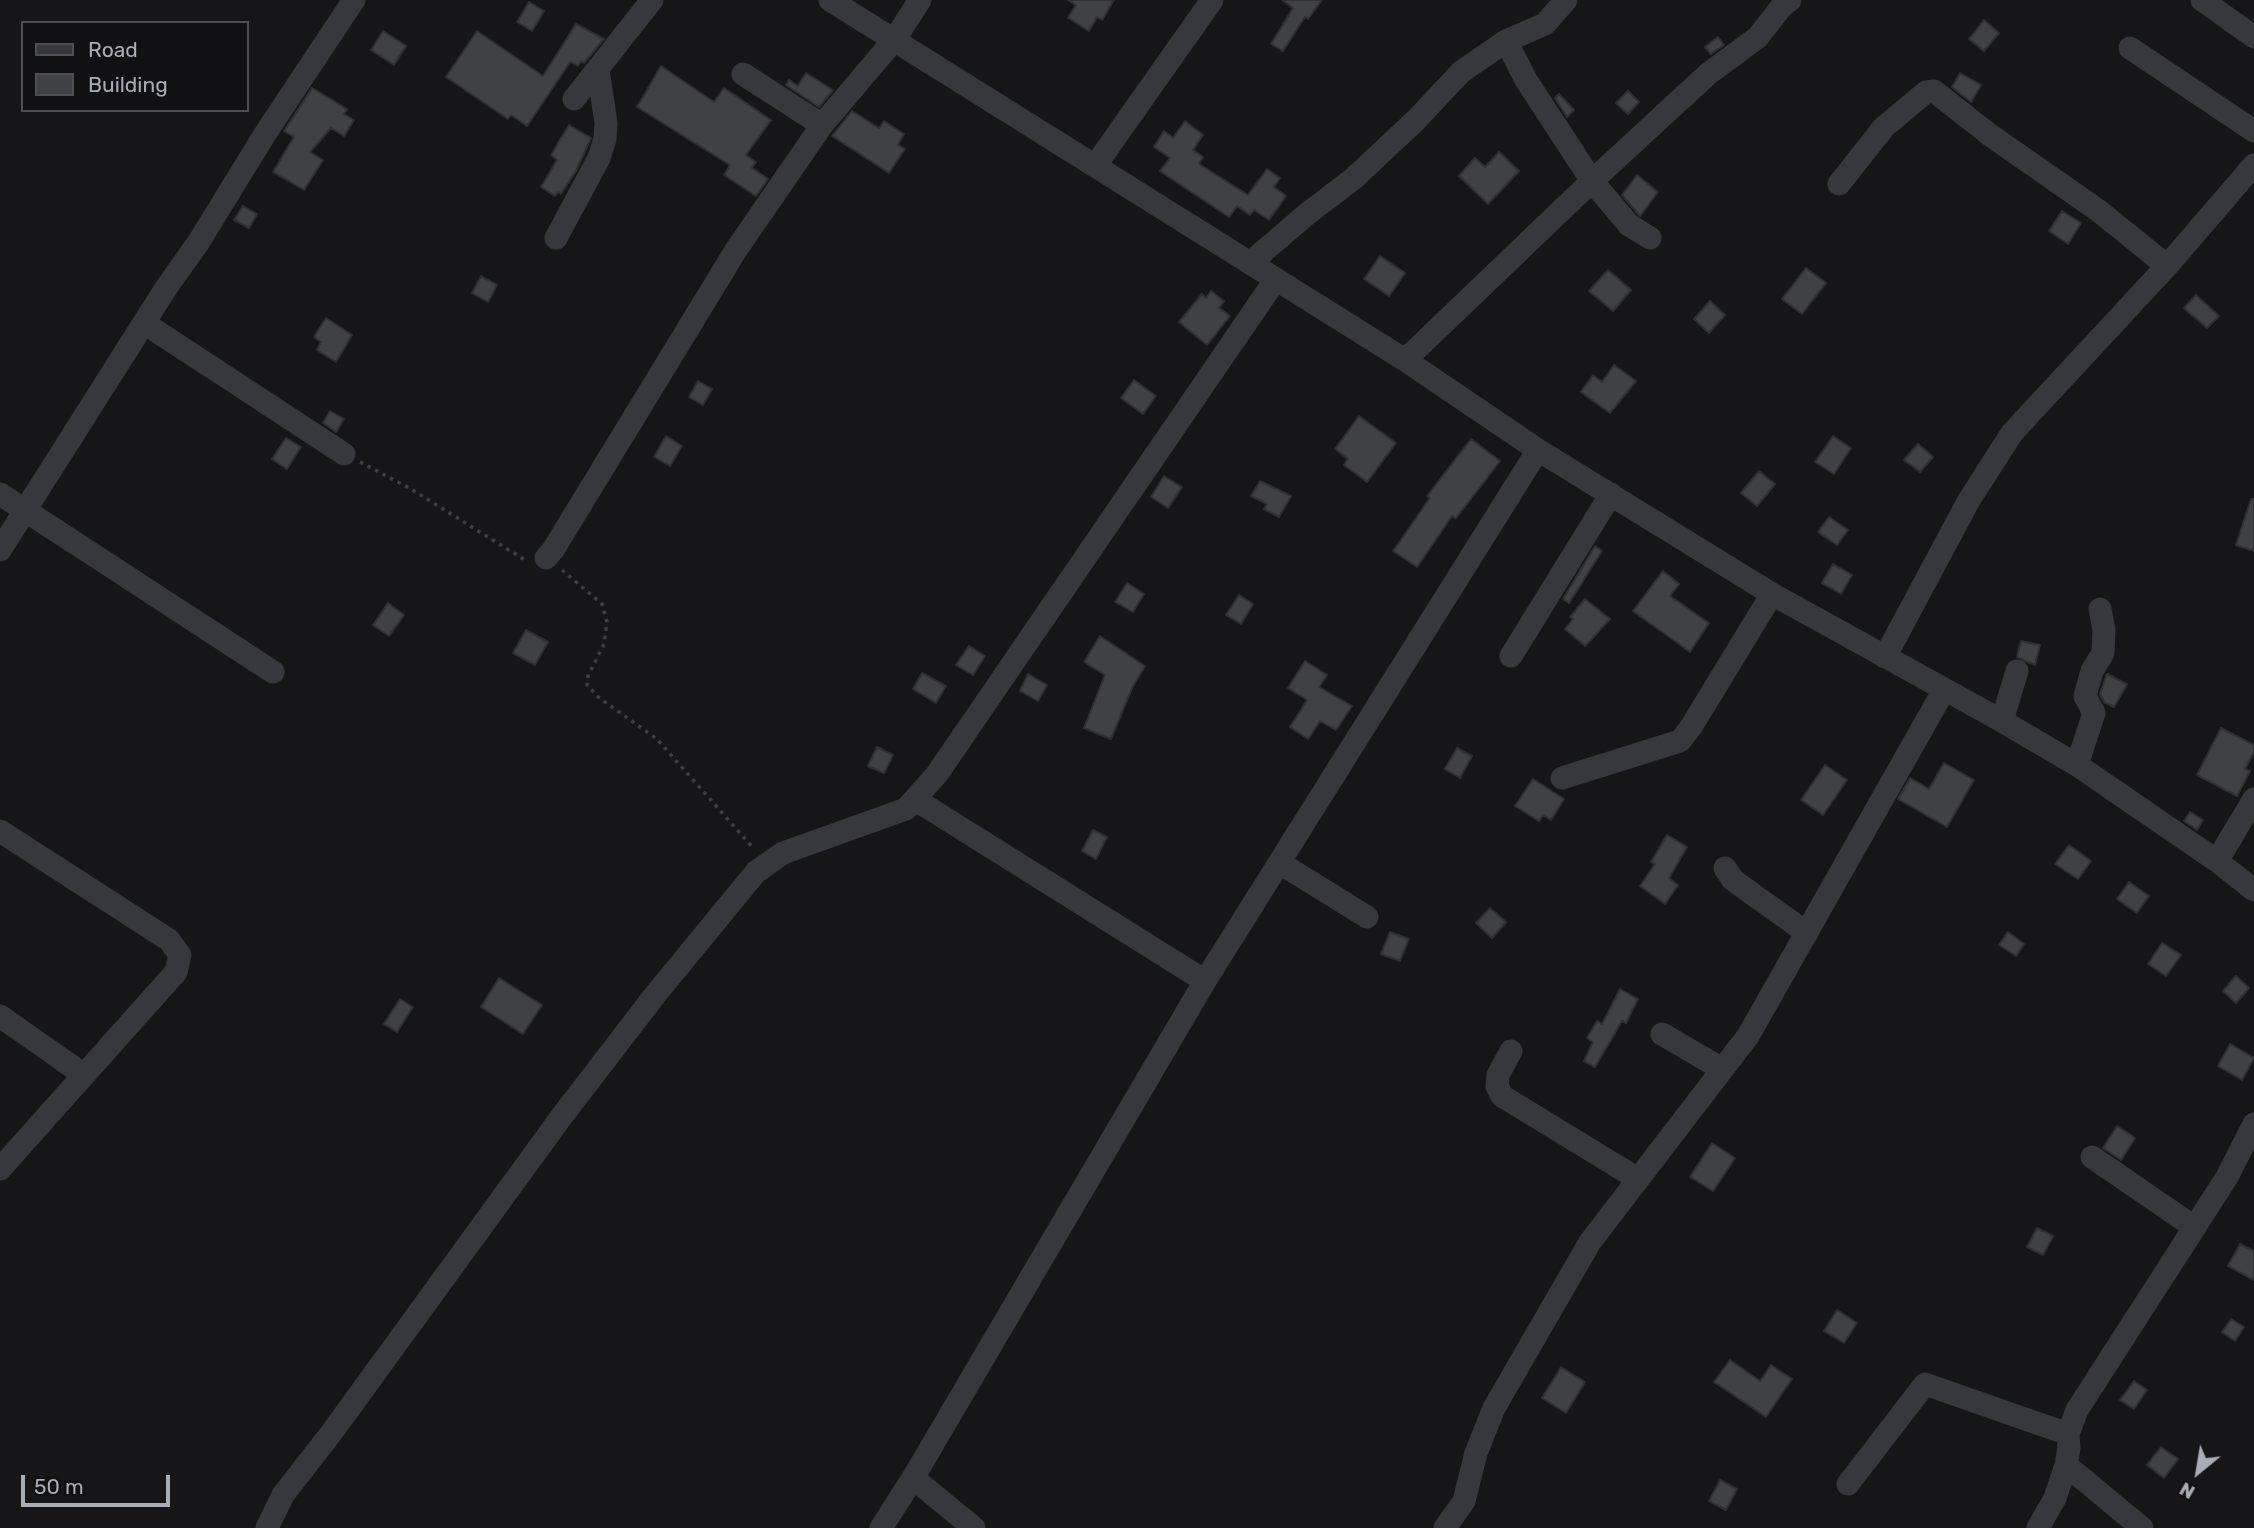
<!DOCTYPE html>
<html>
<head>
<meta charset="utf-8">
<style>
  body { margin:0 }
  #map { position:relative; width:2254px; height:1528px; overflow:hidden; background:#161618; font-family:Rubik,sans-serif }
  canvas { display:block }
  .legend { position:absolute; left:21px; top:21px; width:228px; height:91px; box-sizing:border-box; background:#111113; border:2px solid #4d4f55; margin:0; padding:9px 12px; list-style:none; font-size:21px; color:#a8adb8 }
  .legend li { display:flex; align-items:center; gap:14px; height:35px }
  .legend b { width:35px; border:2px solid #4d4f55 }
  .north { position:absolute; left:2163px; top:1437px; width:70px; height:70px; -webkit-text-stroke:5px #111113; paint-order:stroke; rotate:210deg; font-size:19px; font-weight:700; line-height:28px; text-align:center; color:#a8adb8 }
  .north::after { content:''; display:block; margin:auto; width:24px; height:32px; background:#a8adb8; clip-path:polygon(50% 0,100% 100%,50% 72%,0 100%) }
  .scale { position:absolute; left:21px; top:1475px; width:149px; height:32px; box-sizing:border-box; border:4px solid #a8adb8; border-top:0; padding-left:9px; font-size:21px; line-height:24px; white-space:nowrap; color:#a8adb8; -webkit-text-stroke:5px #111113; paint-order:stroke }
</style>
</head>
<body>
<div id="map">
<canvas width="2254" height="1528"></canvas>
<ul class="legend">
<li><b style="height:9px;background:#37383d"></b>Road</li>
<li><b style="height:19px;background:#404145"></b>Building</li>
</ul>
<div class="north">N</div>
<div class="scale">50 m</div>
</div>
<script>
const g = document.querySelector('canvas').getContext('2d');
g.lineJoin = 'round';
function fillPath(path, color) { g.fillStyle = color; g.fill(path, 'evenodd'); }
const toPath = rows => new Path2D(rows.map(r => 'M' + r).join(''));
function strokePath(path, color, width, dash) { g.strokeStyle = color; g.lineWidth = width; g.lineCap = dash ? 'butt' : 'round'; g.setLineDash(dash || []); g.stroke(path); }
const building = toPath([
  [1068,0,1114,0,1102,20,1097,17,1089,31,1068,18,1076,5,1068,0],
  [1282,0,1322,0,1308,19,1305,17,1283,51,1271,44,1293,8,1282,0],
  [529,2,544,11,532,31,517,22,529,2],
  [1984,20,1999,33,1984,51,1969,39,1984,20],
  [576,24,604,39,584,63,581,61,578,66,571,62,568,65,527,126,511,115,508,119,446,77,477,31,543,76,576,24],
  [383,31,406,46,394,65,371,50,383,31],
  [1718,37,1724,45,1711,54,1705,47,1718,37],
  [661,66,714,102,724,88,771,120,746,155,756,162,752,168,768,179,756,196,724,175,730,165,637,107,661,66],
  [806,73,833,90,819,107,786,85,789,80,798,86,806,73],
  [1960,73,1981,85,1971,102,1952,87,1960,73],
  [312,88,347,109,344,114,354,120,344,136,331,128,310,152,323,160,304,190,273,172,294,137,284,131,312,88],
  [1628,91,1639,102,1628,114,1616,103,1628,91],
  [1559,94,1574,110,1567,117,1555,98,1559,94],
  [852,111,879,128,884,121,904,134,898,145,905,149,889,173,832,136,852,111],
  [1185,121,1203,135,1193,150,1203,157,1199,164,1248,195,1267,169,1280,178,1274,187,1286,196,1269,220,1254,210,1250,215,1237,206,1229,217,1160,171,1170,158,1154,147,1164,131,1173,138,1185,121],
  [569,125,591,138,576,171,561,194,558,192,555,196,541,187,557,160,551,155,569,125],
  [1499,152,1519,171,1488,204,1459,176,1475,158,1485,167,1499,152],
  [1637,175,1658,192,1640,216,1622,195,1637,175],
  [243,206,257,214,249,228,234,220,243,206],
  [2062,211,2081,223,2068,244,2049,231,2062,211],
  [1380,256,1405,273,1389,296,1364,279,1380,256],
  [1806,268,1826,283,1802,314,1782,299,1806,268],
  [1608,270,1631,290,1613,311,1589,291,1608,270],
  [481,276,497,285,488,302,472,293,481,276],
  [1211,291,1224,301,1219,308,1230,316,1207,345,1179,322,1202,294,1206,298,1211,291],
  [2196,295,2219,316,2207,328,2184,308,2196,295],
  [1710,301,1725,315,1709,333,1694,319,1710,301],
  [326,318,352,335,336,362,317,350,321,342,314,337,326,318],
  [1614,365,1636,381,1610,413,1581,392,1593,375,1602,382,1614,365],
  [1134,380,1156,396,1143,414,1121,398,1134,380],
  [698,381,712,389,703,405,689,397,698,381],
  [330,411,344,419,336,432,323,423,330,411],
  [1359,416,1396,443,1367,482,1344,465,1348,459,1335,449,1359,416],
  [666,436,682,446,670,466,654,457,666,436],
  [1833,436,1851,448,1834,474,1815,462,1833,436],
  [286,438,301,447,287,469,272,459,286,438],
  [1471,439,1500,461,1456,518,1452,516,1417,567,1393,551,1430,498,1427,496,1471,439],
  [1918,444,1933,457,1920,472,1904,460,1918,444],
  [1759,471,1775,484,1757,506,1741,493,1759,471],
  [1164,476,1182,487,1168,508,1151,497,1164,476],
  [1260,481,1291,496,1279,517,1264,509,1267,504,1251,496,1260,481],
  [2251,499,2254,499,2254,551,2236,545,2251,499],
  [1829,517,1848,530,1837,545,1818,532,1829,517],
  [1595,546,1602,551,1569,603,1563,599,1595,546],
  [1833,564,1852,575,1841,594,1822,583,1833,564],
  [1663,571,1679,584,1670,596,1709,623,1690,652,1633,611,1663,571],
  [1127,583,1144,594,1133,612,1115,602,1127,583],
  [1239,595,1253,604,1241,624,1226,615,1239,595],
  [1585,599,1610,619,1585,646,1565,629,1573,619,1570,617,1585,599],
  [388,603,404,615,389,636,373,625,388,603],
  [526,630,548,642,535,665,513,653,526,630],
  [1100,636,1145,666,1132,688,1111,739,1084,728,1105,675,1084,662,1100,636],
  [2021,641,2040,645,2035,665,2017,657,2021,641],
  [969,646,985,656,973,675,956,665,969,646],
  [1305,661,1327,675,1319,687,1352,706,1336,730,1320,721,1308,739,1290,727,1307,700,1288,688,1305,661],
  [922,673,946,686,936,703,913,689,922,673],
  [1028,674,1047,685,1038,701,1020,691,1028,674],
  [2107,674,2127,684,2114,707,2104,702,2100,694,2107,674],
  [2221,728,2254,745,2254,752,2245,769,2250,771,2237,796,2197,775,2221,728],
  [877,747,893,755,884,773,868,766,877,747],
  [1457,748,1472,756,1460,778,1445,769,1457,748],
  [1944,763,1974,780,1947,827,1898,799,1910,778,1929,789,1944,763],
  [1825,765,1847,780,1823,815,1801,800,1825,765],
  [1533,779,1564,799,1551,820,1543,815,1539,821,1515,806,1533,779],
  [2190,812,2203,820,2197,830,2184,821,2190,812],
  [1093,830,1107,837,1096,859,1082,851,1093,830],
  [1667,835,1687,847,1669,878,1678,885,1665,904,1640,886,1655,864,1651,862,1667,835],
  [2069,845,2091,861,2078,879,2055,864,2069,845],
  [2129,882,2149,896,2137,913,2117,899,2129,882],
  [1490,908,1506,922,1492,938,1476,923,1490,908],
  [1390,932,1409,939,1400,961,1381,954,1390,932],
  [2008,932,2024,944,2016,956,1999,945,2008,932],
  [2162,943,2181,955,2166,976,2148,964,2162,943],
  [2236,976,2249,988,2236,1003,2223,991,2236,976],
  [499,978,542,1005,523,1034,481,1007,499,978],
  [1620,989,1638,999,1626,1023,1622,1021,1595,1067,1584,1061,1593,1042,1587,1038,1597,1021,1602,1024,1620,989],
  [400,999,413,1007,397,1032,384,1024,400,999],
  [2230,1044,2254,1058,2242,1080,2218,1066,2230,1044],
  [2117,1126,2135,1138,2121,1160,2103,1148,2117,1126],
  [1712,1143,1735,1158,1713,1191,1690,1177,1712,1143],
  [2037,1228,2053,1236,2043,1255,2027,1247,2037,1228],
  [2240,1244,2254,1251,2254,1280,2228,1266,2240,1244],
  [1837,1310,1857,1323,1844,1343,1824,1331,1837,1310],
  [2231,1319,2244,1327,2235,1341,2222,1332,2231,1319],
  [1730,1360,1760,1381,1771,1365,1792,1379,1766,1417,1714,1382,1730,1360],
  [1561,1367,1585,1382,1566,1413,1542,1398,1561,1367],
  [2134,1381,2147,1390,2134,1409,2120,1400,2134,1381],
  [2161,1447,2178,1459,2164,1478,2147,1465,2161,1447],
  [1720,1480,1737,1489,1726,1510,1709,1501,1720,1480]
]);
fillPath(building, '#404145');
strokePath(building, '#303034', 2);
strokePath(toPath([
  [360,462,411,489,525,560],
  [562,570,602,604,607,622,604,644,588,676,587,685,598,697,657,739,754,849]
]), '#3d3f44', 3.5, [3.5, 5]);
strokePath(toPath([
  [830,0,1405,360,1538,450,1772,594,2002,721,2077,765,2217,861,2254,890],
  [2202,0,2254,37],
  [1506,41,1526,80,1592,181,1629,225,1650,238],
  [2130,48,2254,131],
  [743,74,822,125],
  [574,99,652,0],
  [1095,166,1212,0],
  [1839,184,1884,127,1926,92,1934,91,1990,135,2099,211,2167,266],
  [556,238,599,158,605,139,606,123,598,69],
  [1250,263,1307,214,1353,179,1416,120,1461,72,1506,41,1545,24,1566,0],
  [144,323,344,454],
  [1405,360,1592,181,1708,74,1758,37,1782,6,1790,0],
  [0,494,273,672],
  [0,550,166,288,198,243,265,134,354,0],
  [546,558,553,550,736,250,822,125,894,40,920,0],
  [1511,656,1611,494],
  [1885,657,1969,500,2012,433,2167,266,2254,165],
  [2002,721,2017,671],
  [2077,765,2094,713,2085,696,2092,671,2103,653,2104,630,2100,609],
  [1562,778,1680,741,1691,727,1772,594],
  [916,800,1205,981],
  [0,831,169,940,180,955,176,972,0,1169],
  [2217,861,2254,799],
  [1280,863,1367,917],
  [1725,868,1733,880,1807,933],
  [0,1016,84,1075],
  [1662,1034,1722,1069],
  [1511,1051,1498,1075,1497,1086,1502,1096,1638,1179],
  [2092,1157,2194,1227],
  [2066,1465,2142,1528],
  [913,1478,974,1528],
  [1848,1484,1925,1384,2068,1434],
  [267,1528,283,1495,332,1432,562,1116,655,995,756,872,783,853,906,809,937,774,1276,279],
  [881,1528,913,1478,1205,981,1538,450],
  [1445,1528,1464,1501,1476,1453,1494,1408,1590,1242,1748,1036,1944,690],
  [2038,1528,2055,1498,2066,1465,2069,1448,2068,1434,2077,1410,2227,1177,2254,1124]
]), '#37383d', 23);
</script>
</body>
</html>
